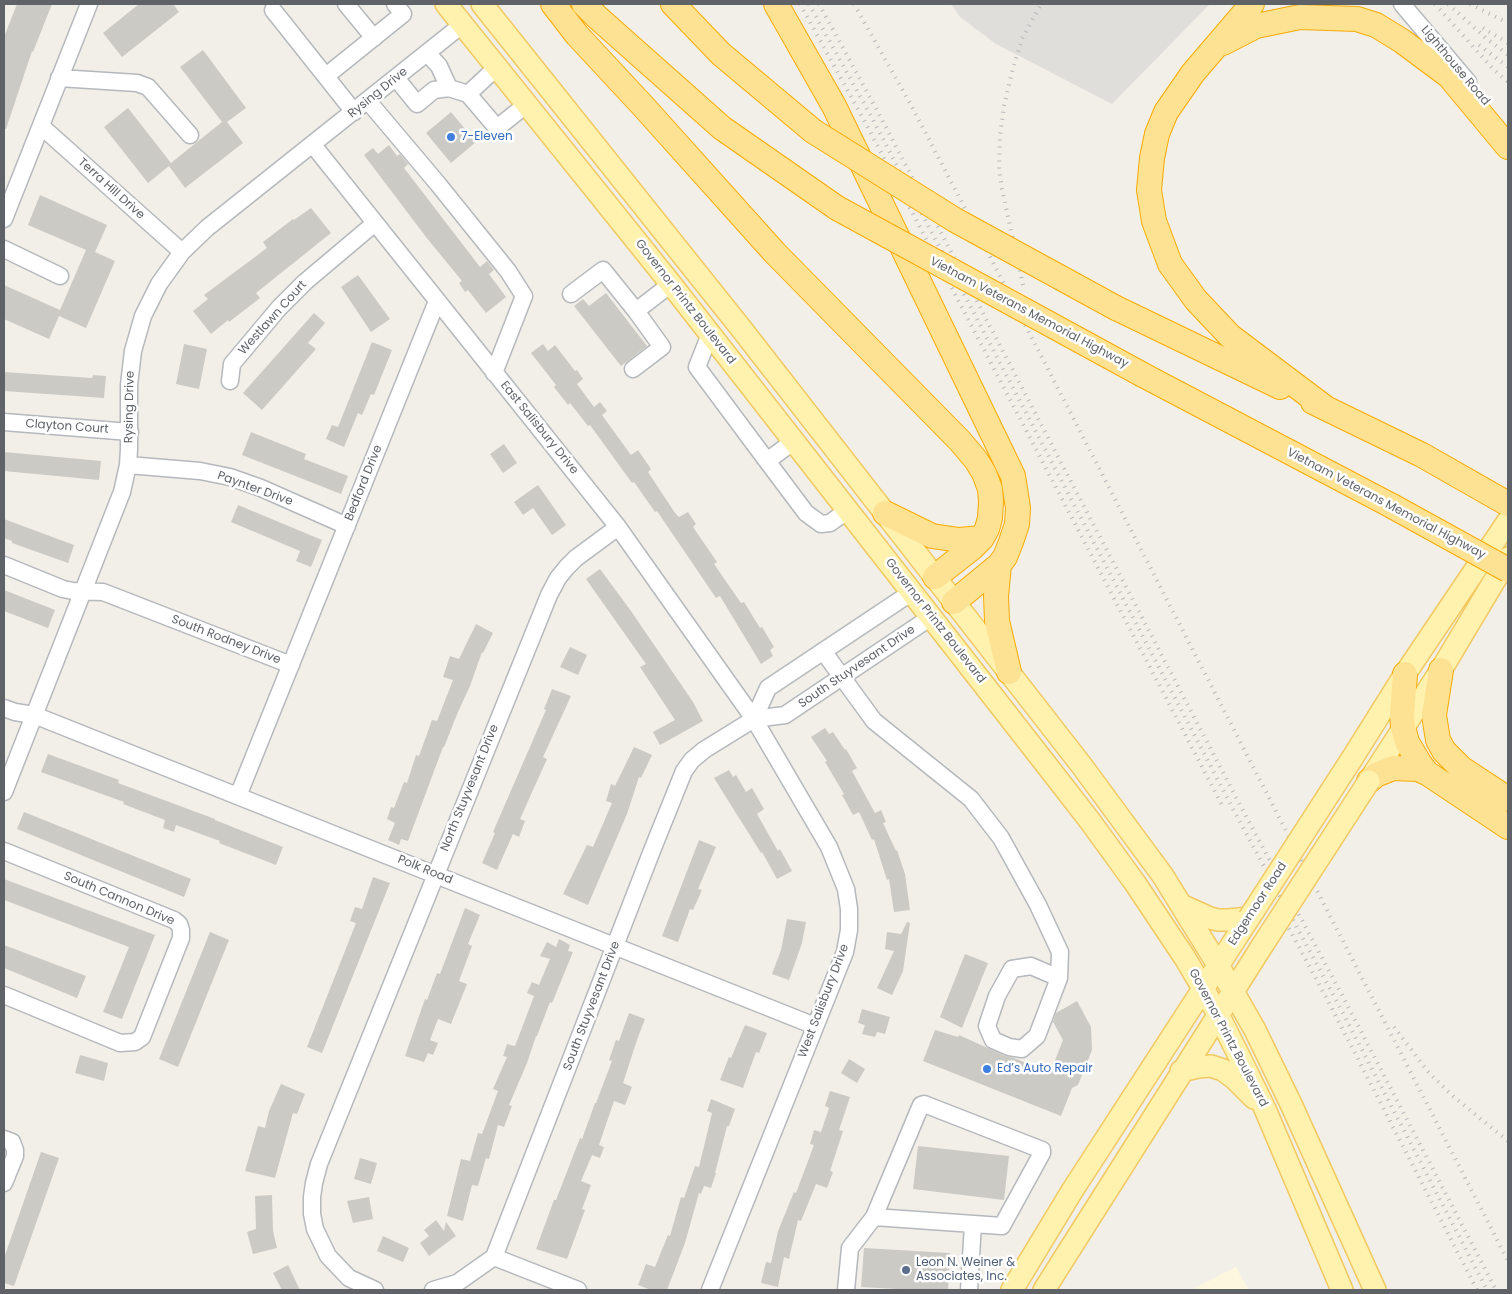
<!DOCTYPE html>
<html>
<head>
<meta charset="utf-8">
<style>
  body { margin:0 }
  #map { position:relative; width:1512px; height:1294px; overflow:hidden; background:#f1efe8; font-family:Poppins,sans-serif }
  canvas { display:block }
  .frame { position:absolute; inset:0; border:5px solid #5f6368; pointer-events:none }
</style>
</head>
<body>
<div id="map">
<canvas width="1512" height="1294"></canvas>
<div class="frame"></div>
</div>
<script>
const g = document.querySelector('canvas').getContext('2d');
g.lineJoin = 'round';
function fillPath(path, color) { g.fillStyle = color; g.fill(path, 'evenodd'); }
const toPath = rows => new Path2D(rows.map(r => 'M' + r).join(''));
function strokePath(path, color, width, dash) { g.strokeStyle = color; g.lineWidth = width; g.lineCap = dash ? 'butt' : 'round'; g.setLineDash(dash || []); g.stroke(path); }
function label(font, color, halo, rows, align = 'center') {
  g.font = font + ' Poppins,sans-serif'; g.lineWidth = 5; g.setLineDash([]); g.textBaseline = 'middle'; g.strokeStyle = halo; g.fillStyle = color; for (const [text, x, y, turn = 0] of rows) {
    g.save(); g.translate(x, y); g.rotate((+turn || 0) * Math.PI / 180); g.textAlign = isNaN(turn) ? turn : align; if (halo) g.strokeText(text, 0, 0); g.fillText(text, 0, 0); g.restore();
  }
}
fillPath(toPath([
  [1236,1267,1249,1290,1191,1290]
]), '#fef7e0');
fillPath(toPath([
  [951,4,1210,4,1112,104,996,44,960,17]
]), '#e0deda');
fillPath(toPath([
  [17,4,52,4,33,52,32,51,6,129,4,129,4,37],
  [139,4,173,4,179,12,122,57,103,33],
  [203,50,246,108,227,122,243,143,185,188,169,166,148,183,104,127,128,108,171,163,222,122,180,67],
  [451,112,476,142,451,163,426,133],
  [389,145,397,156,400,154,408,164,404,168,480,267,487,261,494,270,489,274,506,297,486,313,468,290,465,292,459,283,462,281,426,237,364,155,373,148,378,154],
  [40,195,107,225,95,252,115,261,86,328,59,316,49,339,4,319,4,285,60,310,86,250,28,225],
  [311,208,331,233,256,293,260,298,229,322,228,320,211,334,193,311,208,299,204,295,267,248,263,242,293,219,294,220],
  [358,275,390,319,371,332,341,287],
  [606,293,647,346,621,366,574,306,583,299,589,306],
  [314,313,325,323,308,343,316,349,262,410,243,393],
  [372,342,392,350,374,395,371,394,362,415,358,413,344,447,326,439,332,425,338,427],
  [184,344,207,349,199,389,176,384],
  [543,344,548,351,555,345,575,371,577,370,583,379,577,384,594,407,600,402,607,411,602,415,631,455,638,450,651,469,648,472,675,513,679,517,688,512,696,524,693,527,717,562,714,564,741,603,744,602,760,628,762,627,774,647,770,650,773,656,761,664,720,596,716,598,657,511,655,512,634,482,632,483,590,425,588,426,570,403,568,405,554,387,556,385,531,353],
  [4,372,92,378,93,375,106,376,104,398,4,391],
  [251,432,306,454,304,459,348,476,341,494,242,455],
  [504,444,517,463,503,473,490,454],
  [4,452,101,461,99,480,4,471],
  [538,485,566,525,552,535,533,508,523,515,514,502],
  [238,505,322,540,311,567,296,561,300,551,231,522],
  [4,519,74,545,68,563,12,543,12,541,4,538],
  [600,569,631,611,693,702,703,721,660,745,653,732,675,720,640,667,646,664,586,579],
  [4,590,55,610,48,628,4,611],
  [476,624,493,633,483,653,482,652,470,686,458,712,444,747,443,747,408,841,401,839,399,845,388,840,395,823,387,819,391,807,394,808,404,782,407,783,416,755,419,756,432,720,437,721,453,680,443,677,450,656,459,659],
  [570,647,587,655,578,675,560,667],
  [552,689,571,696,543,757,547,759,520,819,525,821,519,837,513,834,497,870,482,863,495,833,493,832,546,710,544,709],
  [825,728,829,734,833,732,845,750,846,749,857,768,852,771,875,813,881,810,886,822,883,823,896,851,897,850,905,874,910,910,894,912,889,879,887,880,874,839,872,840,859,812,853,815,842,795,844,794,825,762,827,761,811,737],
  [634,747,652,755,641,778,639,777,627,814,588,905,563,894,587,845,593,847,612,803,606,801,611,784,615,786],
  [48,754,119,780,118,783,215,819,215,820,283,847,276,865,219,843,220,841,176,825,174,832,163,828,165,820,123,804,124,802,41,772],
  [729,770,733,777,736,775,746,792,752,788,764,809,757,814,778,851,780,849,792,871,777,879,762,852,761,853,714,778],
  [24,812,191,879,184,897,17,829],
  [699,840,716,847,698,889,702,890,693,910,690,909,678,942,662,936],
  [373,877,390,883,322,1053,307,1047,356,923,350,921,355,907,362,909],
  [4,879,155,935,122,1019,103,1012,129,947,4,900],
  [465,908,480,915,468,944,472,946,459,981,467,984,451,1024,438,1019,430,1040,438,1043,433,1055,428,1053,424,1062,405,1056,425,999,427,1000,437,973,440,974],
  [787,919,806,922,802,943,789,980,772,974,781,950],
  [907,922,910,923,903,971,892,995,877,988,894,951,885,949,887,932,901,934],
  [210,932,229,940,178,1067,159,1059],
  [559,939,570,945,568,951,573,952,552,1003,550,1002,537,1036,536,1036,527,1063,509,1105,512,1106,504,1127,498,1125,489,1159,486,1158,478,1186,472,1185,463,1221,447,1216,461,1159,470,1161,478,1133,482,1134,498,1091,493,1089,507,1057,503,1056,507,1044,515,1046,534,996,527,993,532,982,539,985,550,959,540,956,547,942,556,947],
  [4,945,86,976,77,998,4,968],
  [965,954,988,963,962,1028,940,1017],
  [1077,1001,1091,1027,1092,1050,1078,1085,1072,1088,1061,1116,923,1061,935,1030,958,1037,959,1035,1005,1056,1014,1058,1050,1073,1063,1040,1053,1022,1056,1013],
  [862,1009,890,1017,885,1034,877,1032,875,1037,862,1034,865,1025,858,1023],
  [629,1013,645,1019,637,1040,623,1083,632,1087,625,1105,614,1101,599,1145,604,1147,600,1158,592,1155,581,1181,591,1185,582,1209,585,1210,567,1259,536,1249,554,1200,556,1200,580,1138,582,1139,595,1103,596,1103,612,1061,609,1060,616,1040,619,1041],
  [745,1025,767,1033,759,1053,756,1052,743,1088,720,1080,729,1057,731,1058],
  [80,1055,108,1063,104,1081,75,1073],
  [849,1059,865,1069,857,1083,841,1073],
  [281,1084,305,1094,297,1114,293,1113,275,1178,245,1171,258,1126,265,1128,269,1111],
  [830,1091,850,1097,839,1130,843,1131,830,1171,833,1172,827,1188,816,1184,801,1221,798,1220,789,1259,784,1257,778,1287,761,1283,766,1262,771,1263,778,1231,794,1192,796,1193,814,1145,810,1144,814,1130,821,1132,829,1108,825,1106],
  [711,1099,735,1109,729,1126,727,1126,715,1173,716,1173,711,1188,704,1186,701,1194,699,1193,685,1243,667,1290,651,1290,638,1285,646,1264,655,1267,668,1235,670,1236,681,1197,684,1198,695,1166,699,1167,712,1113,707,1111],
  [918,1146,1009,1156,1004,1200,913,1189],
  [41,1152,59,1158,14,1286,4,1283,4,1258],
  [360,1158,377,1163,371,1184,354,1179],
  [272,1195,273,1231,277,1248,253,1254,247,1232,256,1229,255,1196],
  [369,1197,373,1219,353,1223,347,1201],
  [436,1220,444,1231,446,1222,456,1236,429,1256,420,1243,429,1236,424,1230],
  [383,1236,409,1248,403,1262,377,1251],
  [864,1248,950,1253,948,1290,915,1290,861,1287],
  [288,1265,300,1290,282,1290,273,1273]
]), '#cccac5');
const minor = toPath([
  [346,4,374,38],
  [1402,4,1468,82],
  [273,10,354,112],
  [427,53,439,66,449,88],
  [497,67,468,94,497,128,527,104],
  [326,76,403,14,395,4],
  [59,78,137,83,148,87,190,135],
  [396,78,417,104,434,90,449,88,468,94],
  [368,101,438,184,508,271,524,296,494,373],
  [41,126,182,252],
  [313,145,618,527,754,719,829,847,846,889,849,909,849,930,845,952,710,1290],
  [4,219,89,4],
  [4,249,60,276],
  [571,294,603,270,636,311,671,284],
  [710,334,697,367,767,461,794,441],
  [633,369,662,347,636,311],
  [230,381,232,364,279,308,305,282,375,223],
  [4,422,130,432],
  [767,461,806,513,821,524,830,523,848,510],
  [128,465,200,471,230,477,261,488,347,526],
  [4,565,63,589,73,591,103,592,291,665],
  [823,651,874,721,971,799,1001,838,1038,905,1060,952,1059,978,1037,1036,1022,1049,1009,1047,993,1040,987,1026,997,996,1012,969,1031,966,1059,978],
  [4,708,15,712,34,715,815,1026],
  [754,719,768,688,912,592],
  [4,792,122,492,128,465,129,449,129,385,133,351,143,316,159,284,182,252,207,228,463,24],
  [238,796,437,301],
  [4,851,174,920,179,924,181,930,181,938,142,1037,135,1042,120,1043,4,995],
  [4,1139,12,1142,15,1150,15,1156,4,1183],
  [494,1257,578,1290],
  [375,1290,349,1278,328,1256,315,1229,312,1214,312,1197,314,1183,319,1164,549,595,558,578,567,567,576,558,618,527],
  [433,1290,457,1283,494,1257,653,848,684,771,692,760,704,750,754,719,785,715,931,617],
  [846,1290,850,1248,874,1217,921,1105,924,1104,1042,1150,1042,1153,1002,1226,874,1217],
  [969,1290,973,1224]
]);
const major = toPath([
  [446,4,671,284,1045,763,1090,821,1135,883,1185,958,1218,1014,1241,1060,1265,1109,1342,1290],
  [482,4,740,327,1082,766,1163,876,1218,965,1255,1030,1291,1104,1375,1290],
  [1353,757,1405,674,1508,521],
  [1369,781,1441,670,1508,558],
  [1181,905,1210,918,1218,920,1229,920,1249,918],
  [1181,1071,1198,1067,1211,1066,1223,1070,1235,1079,1254,1098],
  [1012,1290,1072,1191,1249,918],
  [1044,1290,1262,946]
]);
const highway = toPath([
  [553,4,577,35,643,106,775,253,960,441,976,460,984,473,990,489,991,501,990,518,987,529,982,538,972,548,935,577],
  [584,4,597,17,722,128,837,208],
  [673,4,721,54,813,131],
  [776,4,834,106,1013,476,1018,508,1017,524,1011,542,1005,557,999,565,954,602],
  [1252,4,1193,73,1166,112,1157,134,1152,158,1149,190,1154,221,1170,264,1196,300,1230,336,1327,409],
  [1223,43,1256,26,1300,17,1357,19,1376,25,1402,41,1449,76,1508,147],
  [1116,308,1280,387],
  [1143,375,1392,506],
  [1313,402,1422,455,1508,504],
  [885,513,932,536,959,540,982,538],
  [999,565,996,596,997,621,1009,672],
  [1441,670,1434,715,1438,740,1444,751,1461,768,1508,799],
  [1405,674,1402,715,1403,727,1407,742,1420,764,1427,773,1508,827],
  [1369,781,1376,775,1393,768,1418,769,1427,773]
]);
strokePath(minor, '#b5b8bc', 19);
strokePath(major, '#f2c960', 24);
strokePath(highway, '#f9ab00', 26);
strokePath(minor, '#fff', 16);
strokePath(major, '#fff2af', 21);
strokePath(highway, '#fde293', 24);
strokePath(toPath([
  [800,4,865,122,1224,809],
  [809,4,872,118,1233,809,1335,998,1487,1290],
  [819,4,879,114,1240,805,1342,995,1496,1290],
  [854,4,911,105,970,218,1508,1261],
  [1435,4,1494,70,1508,82],
  [1448,4,1487,39,1508,55],
  [1470,4,1508,23],
  [1483,28,1508,43],
  [1479,45,1508,67],
  [1023,285,1002,189,999,169,1000,136,1004,106,1012,72,1022,39,1041,4],
  [1279,910,1328,1001,1477,1290],
  [1394,1027,1429,1073,1455,1098,1508,1141]
]), '#b6b7b8', 4, [1, 6]);
const majorBridge = toPath([
  [1249,918,1353,757],
  [1262,946,1369,781]
]);
const highwayBridge = toPath([
  [813,131,955,220,1116,308],
  [837,208,1143,375],
  [1392,506,1508,570]
]);
strokePath(majorBridge, '#f2c960', 24, []);
strokePath(highwayBridge, '#f9ab00', 26, []);
strokePath(majorBridge, '#fff2af', 21);
strokePath(highwayBridge, '#fde293', 24);
for (const [x, y, r, color] of [
  [451,137,5,"#3f7fe0"],
  [987,1069,5,"#3f7fe0"],
  [906,1270,5,"#5c6f8a"]
]) { const dot = new Path2D(); dot.arc(x, y, r, 0, 2 * Math.PI); g.fillStyle = color; g.fill(dot); strokePath(dot, '#fff', 2); }
label('12px', '#5f6368', '#fff', [
  ["Lighthouse Road",1455,66,50],
  ["Rysing Drive",378,93,-39],
  ["Terra Hill Drive",111,189,42],
  ["Governor Printz Boulevard",685,302,52],
  ["Vietnam Veterans Memorial Highway",1029,313,28],
  ["Westlawn Court",273,318,-48],
  ["Rysing Drive",130,407,-89],
  ["Clayton Court",67,427,4],
  ["East Salisbury Drive",539,428,51],
  ["Bedford Drive",364,483,-68],
  ["Paynter Drive",255,489,20],
  ["Vietnam Veterans Memorial Highway",1386,504,28],
  ["Governor Printz Boulevard",935,621,52],
  ["South Rodney Drive",226,640,21],
  ["South Stuyvesant Drive",857,667,-34],
  ["North Stuyvesant Drive",470,788,-68],
  ["Polk Road",425,870,22],
  ["South Cannon Drive",119,899,23],
  ["Edgemoor Road",1258,904,-57],
  ["West Salisbury Drive",824,1001,-69],
  ["South Stuyvesant Drive",592,1006,-69],
  ["Governor Printz Boulevard",1228,1038,62]
]);
label('12px', '#366cbe', '#fff', [
  ["7-Eleven",461,137],
  ["Ed’s Auto Repair",997,1069]
], 'left');
label('12px', '#4e5e75', '#fff', [
  ["Leon N. Weiner &",916,1263],
  ["Associates, Inc.",916,1277]
], 'left');
</script>
</body>
</html>
